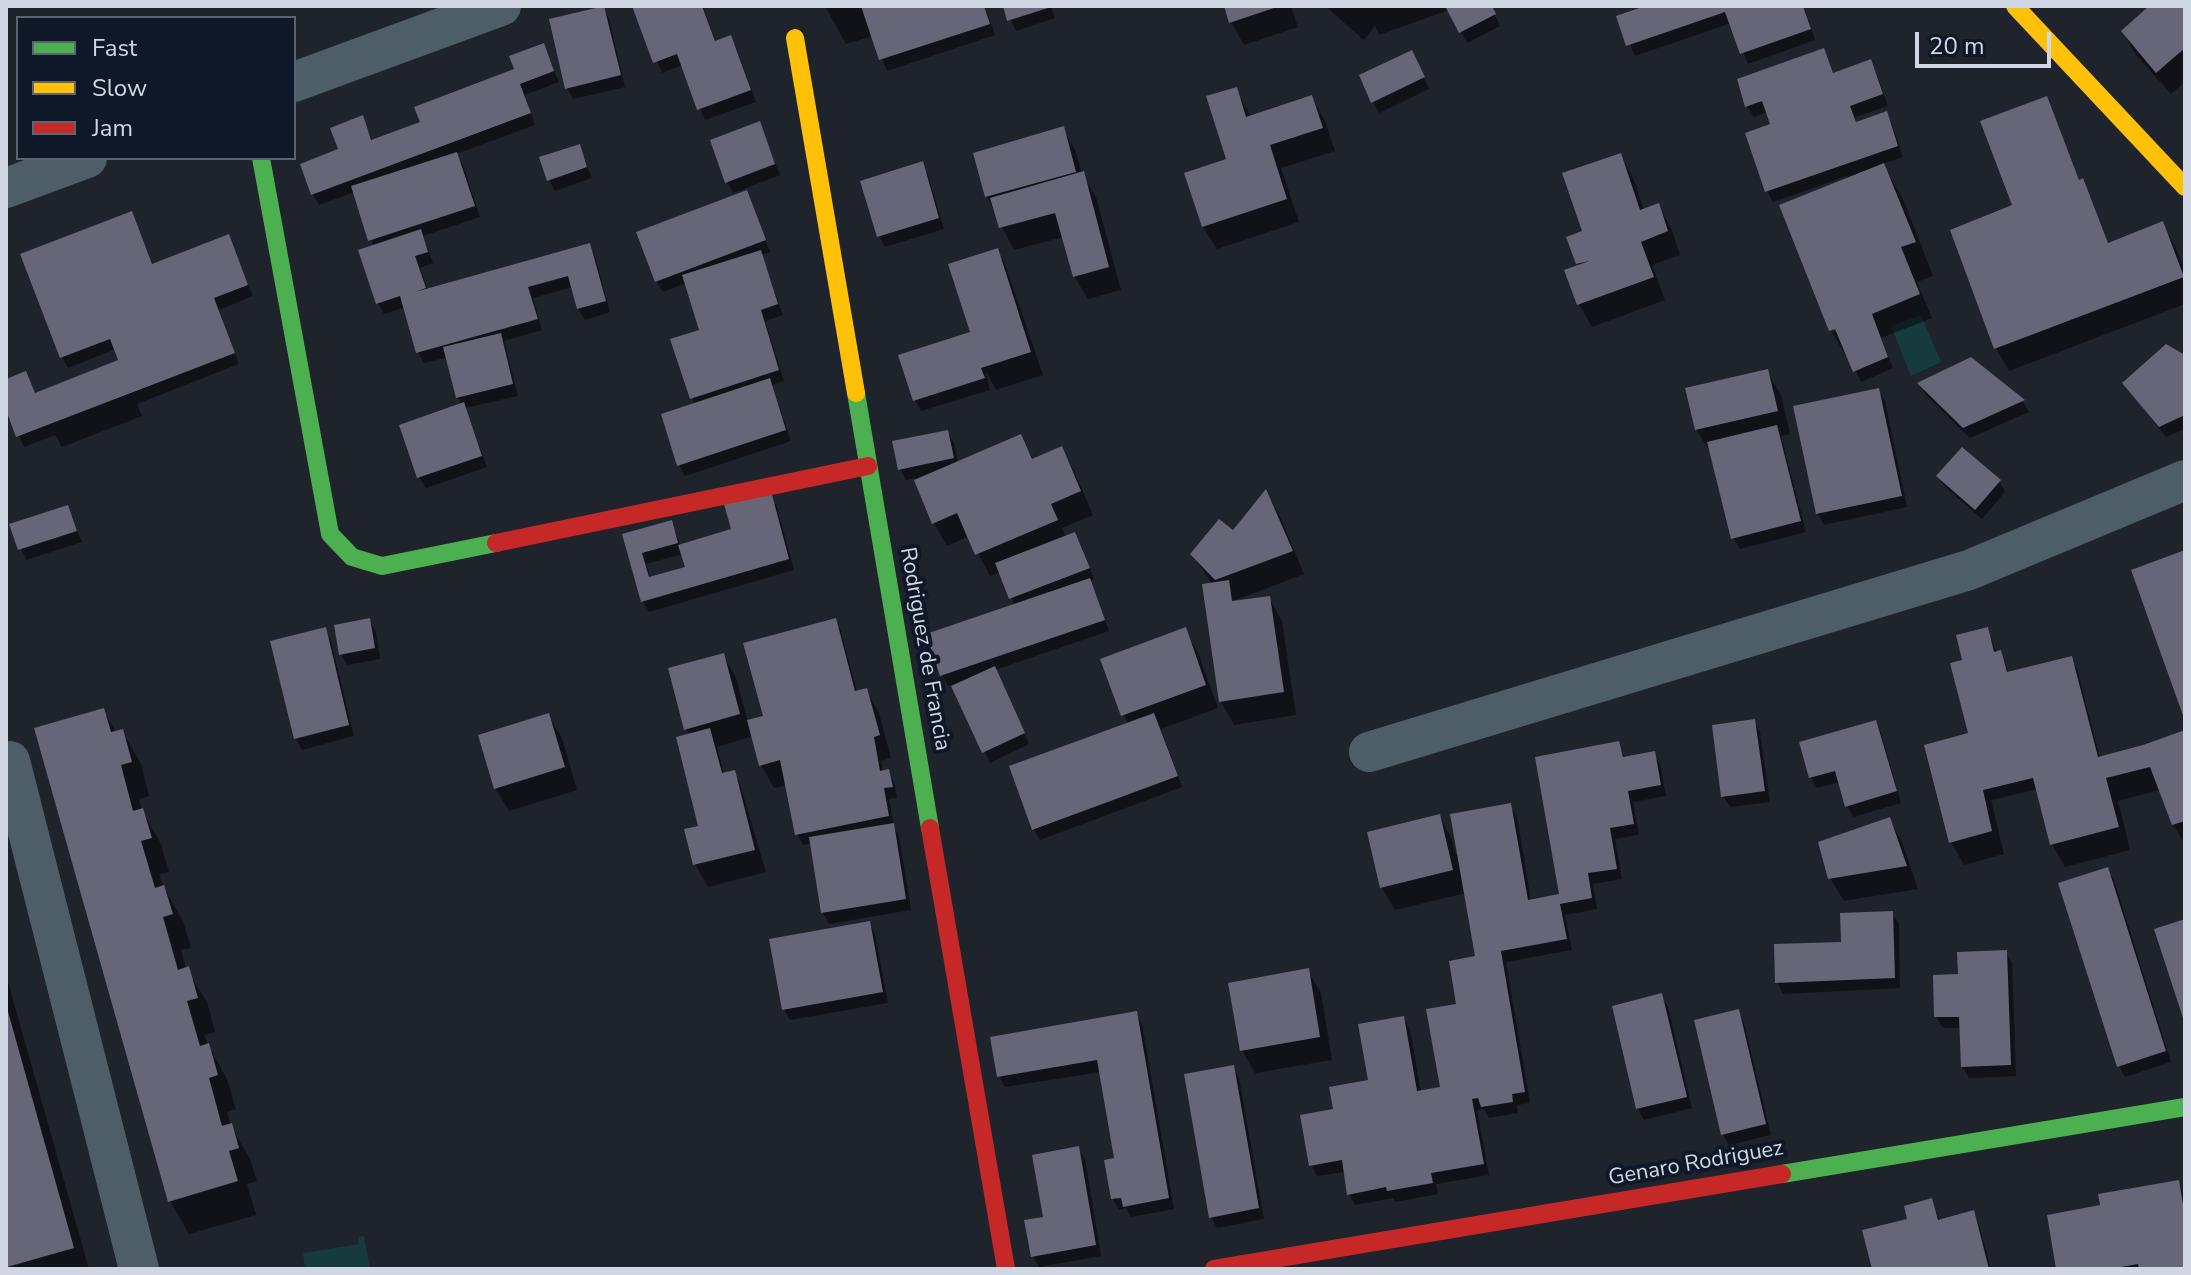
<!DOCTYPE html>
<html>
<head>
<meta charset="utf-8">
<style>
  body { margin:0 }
  #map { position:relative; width:2191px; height:1275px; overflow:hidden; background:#1e232c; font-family:"Nunito Sans",sans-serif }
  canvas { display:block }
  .frame { position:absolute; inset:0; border:8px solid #d0d6e2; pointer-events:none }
  .legend { position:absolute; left:16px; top:16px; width:280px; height:144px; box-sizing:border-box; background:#0f1828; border:2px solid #5c6472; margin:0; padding:10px 14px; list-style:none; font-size:24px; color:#d0d6e2 }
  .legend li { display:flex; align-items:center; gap:16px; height:40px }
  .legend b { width:40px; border:2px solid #5c6472 }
  .scale { position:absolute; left:1915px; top:32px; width:136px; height:36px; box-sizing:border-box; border:4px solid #d0d6e2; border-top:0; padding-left:10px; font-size:24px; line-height:28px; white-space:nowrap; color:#d0d6e2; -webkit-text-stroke:6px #0f1828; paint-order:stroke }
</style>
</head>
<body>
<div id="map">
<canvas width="2191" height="1275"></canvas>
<div class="frame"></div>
<ul class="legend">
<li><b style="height:10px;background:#4caf50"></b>Fast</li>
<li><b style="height:10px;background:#ffc107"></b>Slow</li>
<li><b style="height:10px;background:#c62828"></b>Jam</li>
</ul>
<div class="scale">20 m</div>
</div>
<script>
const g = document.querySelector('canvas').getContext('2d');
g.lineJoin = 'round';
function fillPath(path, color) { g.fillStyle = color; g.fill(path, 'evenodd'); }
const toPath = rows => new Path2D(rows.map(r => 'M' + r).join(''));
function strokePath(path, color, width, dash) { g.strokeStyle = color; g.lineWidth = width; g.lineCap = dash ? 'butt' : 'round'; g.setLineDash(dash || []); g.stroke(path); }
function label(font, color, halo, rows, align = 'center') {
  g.font = font + ' "Nunito Sans",sans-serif'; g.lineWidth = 8; g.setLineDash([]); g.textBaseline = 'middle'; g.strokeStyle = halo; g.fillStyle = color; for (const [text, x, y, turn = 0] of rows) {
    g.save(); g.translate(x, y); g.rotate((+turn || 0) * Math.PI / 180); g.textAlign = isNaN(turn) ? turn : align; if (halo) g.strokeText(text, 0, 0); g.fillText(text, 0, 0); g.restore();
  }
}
fillPath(toPath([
  [1921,315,1941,362,1911,376,1891,326],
  [364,1236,370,1269,305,1269,303,1253,359,1244,358,1237]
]), '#163b3e');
fillPath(toPath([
  [635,6,703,6,716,42,730,38,737,49,756,102,705,120,683,65,662,73],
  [825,6,985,6,995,35,887,71,873,36,846,44],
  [1005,6,1051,6,1055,18,1016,31],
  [1226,6,1291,6,1298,27,1244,45,1231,22],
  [1325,6,1491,6,1500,26,1467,43,1449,10,1379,35,1375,26,1364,40],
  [1651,6,1804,6,1815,40,1748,64,1731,23,1635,56,1619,17],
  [2152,6,2185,6,2185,82,2171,94,2136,55,2123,32],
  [603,8,609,19,625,87,573,99,567,88],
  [543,46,559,82,525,95,535,125,456,154,463,165,480,217,423,236,433,263,420,268,428,290,589,245,595,256,610,312,585,320,578,309,573,287,533,298,542,330,504,341,518,396,465,408,487,467,426,488,419,477,462,405,458,398,448,357,424,363,418,352,406,307,384,314,378,303,374,247,355,192,319,205,313,194,362,118,373,142,422,124,516,70],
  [1823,51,1834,75,1870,62,1876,73,1888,106,1855,117,1857,124,1886,113,1892,124,1903,157,1882,164,1903,199,1933,276,1917,282,1932,318,1881,338,1893,368,1861,382,1847,352,1844,353,1832,332,1839,330,1847,176,1773,202,1767,191,1772,125,1768,112,1754,117,1747,106],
  [1417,64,1429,89,1379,113,1373,102],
  [1236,89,1251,117,1312,98,1325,121,1335,151,1281,168,1299,222,1217,249,1203,227,1187,174,1228,160],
  [759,124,780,175,733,193,727,182],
  [1063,129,1076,152,1082,174,1096,197,1121,290,1088,299,1074,276,1063,237,1014,250,987,197,975,154],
  [579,146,592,178,555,191,549,180],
  [1620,155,1633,178,1644,210,1658,205,1671,228,1680,255,1652,265,1665,300,1592,327,1579,304,1579,266,1569,238,1584,232],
  [922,164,928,175,944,229,885,247,879,236],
  [2082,181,2108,244,2162,224,2175,246,2185,272,2185,304,2009,371,1996,348,1952,231],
  [746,192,770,252,761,255,783,315,765,321,784,381,772,385,791,441,685,476,679,465,695,405,692,398,702,331,686,283,663,292,656,281],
  [131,214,153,266,228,237,253,296,219,310,239,364,137,404,142,416,62,447,55,435,24,447,6,404,6,381,25,374,36,395,121,371,116,349,68,368,62,357],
  [997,250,1004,261,1043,375,996,390,986,372,990,390,921,411,915,400,972,333],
  [2185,357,2185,429,2166,437,2124,384],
  [1970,359,2023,402,2029,412,1970,438,1926,395,1920,384],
  [1767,372,1781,395,1790,434,1781,436,1806,532,1740,549,1733,538,1710,452,1696,429],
  [1878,390,1885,401,1907,507,1824,525,1818,514,1795,408],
  [947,432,954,443,958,463,1020,437,1034,460,1061,448,1074,471,1093,515,1062,528,1066,537,1075,534,1081,545,1094,579,1090,581,1109,631,995,670,1029,744,990,763,953,685,948,686,942,675,1015,606,1001,572,990,576,969,536,947,546,934,523,915,478,906,480,900,469],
  [1938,476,1999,481,2005,492,1982,519,1945,487],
  [1266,493,1279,514,1304,574,1231,602,1269,598,1282,621,1296,715,1234,725,1221,702,1212,584,1192,554,1234,533],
  [776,504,794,570,649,612,643,601,624,535,671,523,681,546,734,530],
  [683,554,687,569,651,579,646,564],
  [67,507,82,542,26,560,12,525],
  [369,620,376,632,380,659,347,665,341,654],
  [835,620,841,631,857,692,866,690,879,713,891,758,881,761,883,772,888,771,894,782,897,798,889,799,894,827,899,836,911,910,829,924,823,913,812,843,803,845,797,834,787,785,774,788,761,765,753,736,717,747,724,775,734,773,740,784,766,872,708,887,695,864,700,827,690,735,686,729,723,655,736,678,748,722,765,717],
  [1987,629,1997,653,2000,653,2009,674,2071,658,2077,669,2100,758,2144,747,2185,732,2185,845,2173,824,2160,790,2118,801,2130,850,2065,867,2052,844,2038,789,1991,800,2004,854,1964,865,1951,842,1970,734,1964,661],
  [325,630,331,641,354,736,302,750,296,739,273,642],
  [1185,630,1198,653,1218,708,1161,729,1182,787,1040,840,1034,829,1128,725,1103,660],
  [103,710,116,732,122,731,141,764,149,796,139,799,142,810,161,844,169,872,159,874,163,886,183,921,191,948,181,950,186,969,207,1002,215,1032,204,1035,208,1045,227,1079,236,1109,227,1112,231,1126,250,1159,257,1181,247,1184,256,1215,189,1234,170,1201],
  [548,715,562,738,577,790,509,811,496,789,480,737],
  [1754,721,1760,732,1770,802,1730,807,1723,796],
  [1875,722,1881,733,1901,803,1853,817,1847,806,1840,782,1817,788,1811,777],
  [1618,744,1626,759,1654,753,1660,764,1666,796,1633,802,1639,835,1615,839,1622,879,1593,884,1597,909,1565,915,1572,950,1506,962,1530,1103,1517,1105,1518,1113,1489,1118,1484,1109,1477,1110,1489,1175,1436,1184,1438,1194,1395,1202,1393,1198,1355,1205,1349,1194,1345,1172,1317,1176,1311,1165,1335,1111,1370,1082,1403,1018,1410,1029,1421,1093,1443,1088,1459,1014,1477,958,1466,893,1395,910,1382,888,1369,833,1439,816,1452,839,1456,855,1510,806,1517,817,1531,901,1561,896],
  [1889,819,1902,842,1918,889,1844,901,1830,878],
  [2107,869,2114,880,2171,1062,2125,1077,2119,1066],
  [1892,913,1899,924,1900,988,1783,994,1777,982],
  [869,923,875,934,888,1003,790,1020,784,1009],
  [2006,952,2012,963,2016,1076,1969,1078,1963,1067,1961,1028,1943,1028,1936,1017,1960,976],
  [1308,971,1321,993,1332,1060,1255,1073,1242,1050],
  [6,975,89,1269,11,1269,6,1255],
  [1661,996,1668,1007,1692,1108,1644,1120,1638,1109,1614,1008],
  [1738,1012,1744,1023,1771,1135,1729,1145,1723,1134],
  [1136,1013,1142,1024,1174,1209,1131,1217,1126,1208,1119,1210,1113,1199,1117,1160,1101,1072,1005,1087,999,1076],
  [1233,1067,1239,1078,1264,1219,1217,1228,1211,1217],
  [1078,1148,1085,1159,1101,1256,1039,1267,1033,1256,1045,1219],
  [2178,1182,2185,1197,2185,1269,2058,1269,2102,1207],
  [1931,1201,1940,1221,1973,1213,1979,1224,1991,1269,1874,1269,1910,1220]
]), '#0007');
fillPath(toPath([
  [604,6,621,75,565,89,549,19],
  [632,6,702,6,715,41,731,35,751,90,697,110,677,54,653,63],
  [861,6,984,6,990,24,879,60],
  [1003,6,1051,6,1051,7,1007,21],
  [1224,6,1277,6,1277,7,1229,23],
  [1445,6,1492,6,1496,14,1459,33],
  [1645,6,1803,6,1811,29,1740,54,1725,12,1626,46,1616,16],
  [2149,6,2185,6,2185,48,2156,73,2121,31],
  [544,43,554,71,520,84,531,113,311,195,300,164,338,149,330,128,363,115,371,140,420,122,414,107,514,69,509,56],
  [1824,48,1833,73,1871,59,1883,94,1850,106,1856,122,1887,111,1898,146,1765,192,1745,133,1770,124,1762,101,1745,107,1737,79],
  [1412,50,1425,77,1371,103,1359,75],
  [1237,87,1246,117,1312,95,1323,128,1270,145,1287,199,1202,227,1184,173,1226,159,1206,96],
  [2047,96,2079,180,2083,178,2108,243,2163,221,2184,277,1994,349,1950,230,2012,205,1980,121],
  [760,121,775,164,725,183,710,140],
  [1064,126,1076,172,985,197,973,153],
  [580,144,587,167,547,181,539,157],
  [457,152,475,206,368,241,351,186],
  [1621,153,1640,210,1659,203,1668,231,1641,242,1654,277,1577,305,1564,270,1589,261,1576,264,1566,237,1582,231,1562,173],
  [923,161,939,218,877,237,860,181],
  [1884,163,1916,242,1901,247,1920,294,1872,314,1888,357,1853,372,1835,329,1829,331,1779,205],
  [1084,171,1109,267,1073,277,1055,213,999,228,990,198],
  [747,190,766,240,655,282,636,232],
  [132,211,152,264,229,234,248,285,214,298,235,353,16,437,6,410,6,379,26,371,35,393,118,360,110,339,60,358,20,254],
  [421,229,428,252,415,256,426,288,415,292,590,243,606,301,577,309,568,276,528,287,538,319,416,353,400,296,376,304,358,250],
  [998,248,1031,352,981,368,985,378,913,401,898,355,970,332,948,264],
  [761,250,778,304,761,310,779,370,690,399,670,339,699,330,682,275],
  [501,333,513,384,456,398,443,347],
  [2166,344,2185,355,2185,415,2159,427,2122,383],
  [1971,357,2025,400,1963,428,1917,383],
  [1768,369,1778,411,1695,430,1685,388],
  [770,378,786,430,677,466,661,414],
  [1879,388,1902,496,1816,514,1793,406],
  [464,402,482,456,417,478,399,425],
  [1777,425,1801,521,1731,539,1707,442],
  [948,430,954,458,898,470,892,441],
  [1021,434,1032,459,1062,446,1081,491,1051,504,1058,520,975,555,957,513,932,524,914,480],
  [1962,447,2001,480,1975,510,1936,476],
  [1266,489,1293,551,1215,580,1190,554,1219,519,1233,530],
  [771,491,789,559,641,602,622,534,672,520,678,543,642,553,649,577,685,567,678,545,731,529,724,504],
  [68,505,77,531,18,550,9,524],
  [1075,532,1090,568,1009,599,995,563],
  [2185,550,2185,721,2131,570],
  [1090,578,1105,620,940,676,926,634],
  [1229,580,1232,601,1270,596,1284,692,1219,702,1202,584],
  [370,618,375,648,339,655,334,625],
  [836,618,855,691,867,688,880,735,874,737,880,771,889,769,893,787,884,788,889,816,795,835,780,760,759,766,747,720,763,716,743,643],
  [326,627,349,725,294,739,270,641],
  [1186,627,1206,685,1121,716,1100,659],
  [1988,627,1994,652,2001,650,2007,672,2072,656,2098,757,2143,745,2185,730,2185,821,2172,825,2150,767,2106,778,2119,827,2050,845,2033,778,1983,790,1992,831,1949,843,1924,745,1968,733,1950,663,1962,660,1956,635],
  [724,653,740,714,684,730,668,668],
  [995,666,1025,733,982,753,951,686],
  [104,708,111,732,123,729,132,762,121,765,133,811,143,808,152,838,141,841,155,888,164,885,173,914,163,917,178,970,189,966,198,998,187,1001,200,1046,209,1043,218,1075,209,1078,222,1126,232,1123,239,1148,229,1151,238,1181,168,1202,34,728],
  [549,713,565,767,494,789,478,735],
  [1154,713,1178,776,1032,830,1009,766],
  [1755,719,1765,791,1721,797,1712,725],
  [1876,720,1897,791,1845,807,1835,771,1809,778,1799,742],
  [710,728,722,773,735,770,755,850,693,865,684,829,698,826,676,737],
  [1619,741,1623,757,1655,751,1661,785,1628,791,1634,824,1610,828,1617,869,1588,873,1592,898,1560,904,1567,939,1501,951,1525,1092,1512,1094,1513,1102,1481,1107,1478,1098,1472,1099,1484,1164,1431,1173,1433,1183,1387,1191,1386,1187,1347,1195,1342,1160,1309,1166,1300,1115,1333,1109,1329,1087,1368,1080,1358,1024,1404,1016,1417,1091,1440,1087,1426,1009,1456,1004,1449,961,1475,956,1450,814,1511,803,1528,900,1559,894,1535,757],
  [1440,814,1453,870,1380,888,1367,832],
  [1890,817,1907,866,1828,879,1818,842],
  [894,823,906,899,821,913,809,837],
  [2108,867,2166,1051,2117,1067,2058,883],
  [1893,911,1895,978,1775,983,1774,944,1841,942,1840,913],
  [2185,919,2185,1021,2184,1021,2154,929],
  [870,921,883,992,782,1010,769,939],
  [2007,950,2011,1065,1961,1067,1959,1017,1934,1017,1933,975,1958,974,1957,952],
  [1309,968,1320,1037,1240,1051,1228,983],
  [1662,993,1687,1097,1636,1109,1612,1006],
  [7,1008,74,1248,7,1267,6,1262],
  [1739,1009,1766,1124,1721,1135,1694,1020],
  [1137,1011,1169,1198,1123,1207,1121,1198,1111,1199,1104,1160,1114,1158,1097,1060,997,1077,990,1037],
  [1234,1065,1259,1208,1209,1218,1184,1074],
  [1079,1146,1096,1245,1031,1257,1024,1220,1043,1217,1032,1155],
  [2179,1180,2185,1216,2185,1269,2139,1269,2138,1264,2110,1269,2056,1269,2047,1215,2100,1205,2098,1194],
  [1932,1198,1938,1220,1974,1210,1989,1269,1872,1269,1862,1230,1907,1219,1904,1206]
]), '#666678');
strokePath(toPath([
  [294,82,501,6],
  [6,188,87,158],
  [1369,752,1969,570,2185,480],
  [10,761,139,1269]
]), '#4d5e68', 40);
strokePath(toPath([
  [261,158,330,534,352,557,382,566,496,543],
  [856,393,930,828],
  [1782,1174,2185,1107]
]), '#4caf50', 18);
strokePath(toPath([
  [2015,6,2185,187],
  [795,38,856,393]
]), '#ffc107', 18);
strokePath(toPath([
  [496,543,868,466],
  [930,828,1006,1269],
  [1214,1269,1782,1174]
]), '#c62828', 18);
label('22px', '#d0d6e2', '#0f1828', [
  ["Rodriguez de Francia",924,649,80],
  ["Genaro Rodriguez",1696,1164,-10]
]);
</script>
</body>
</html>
